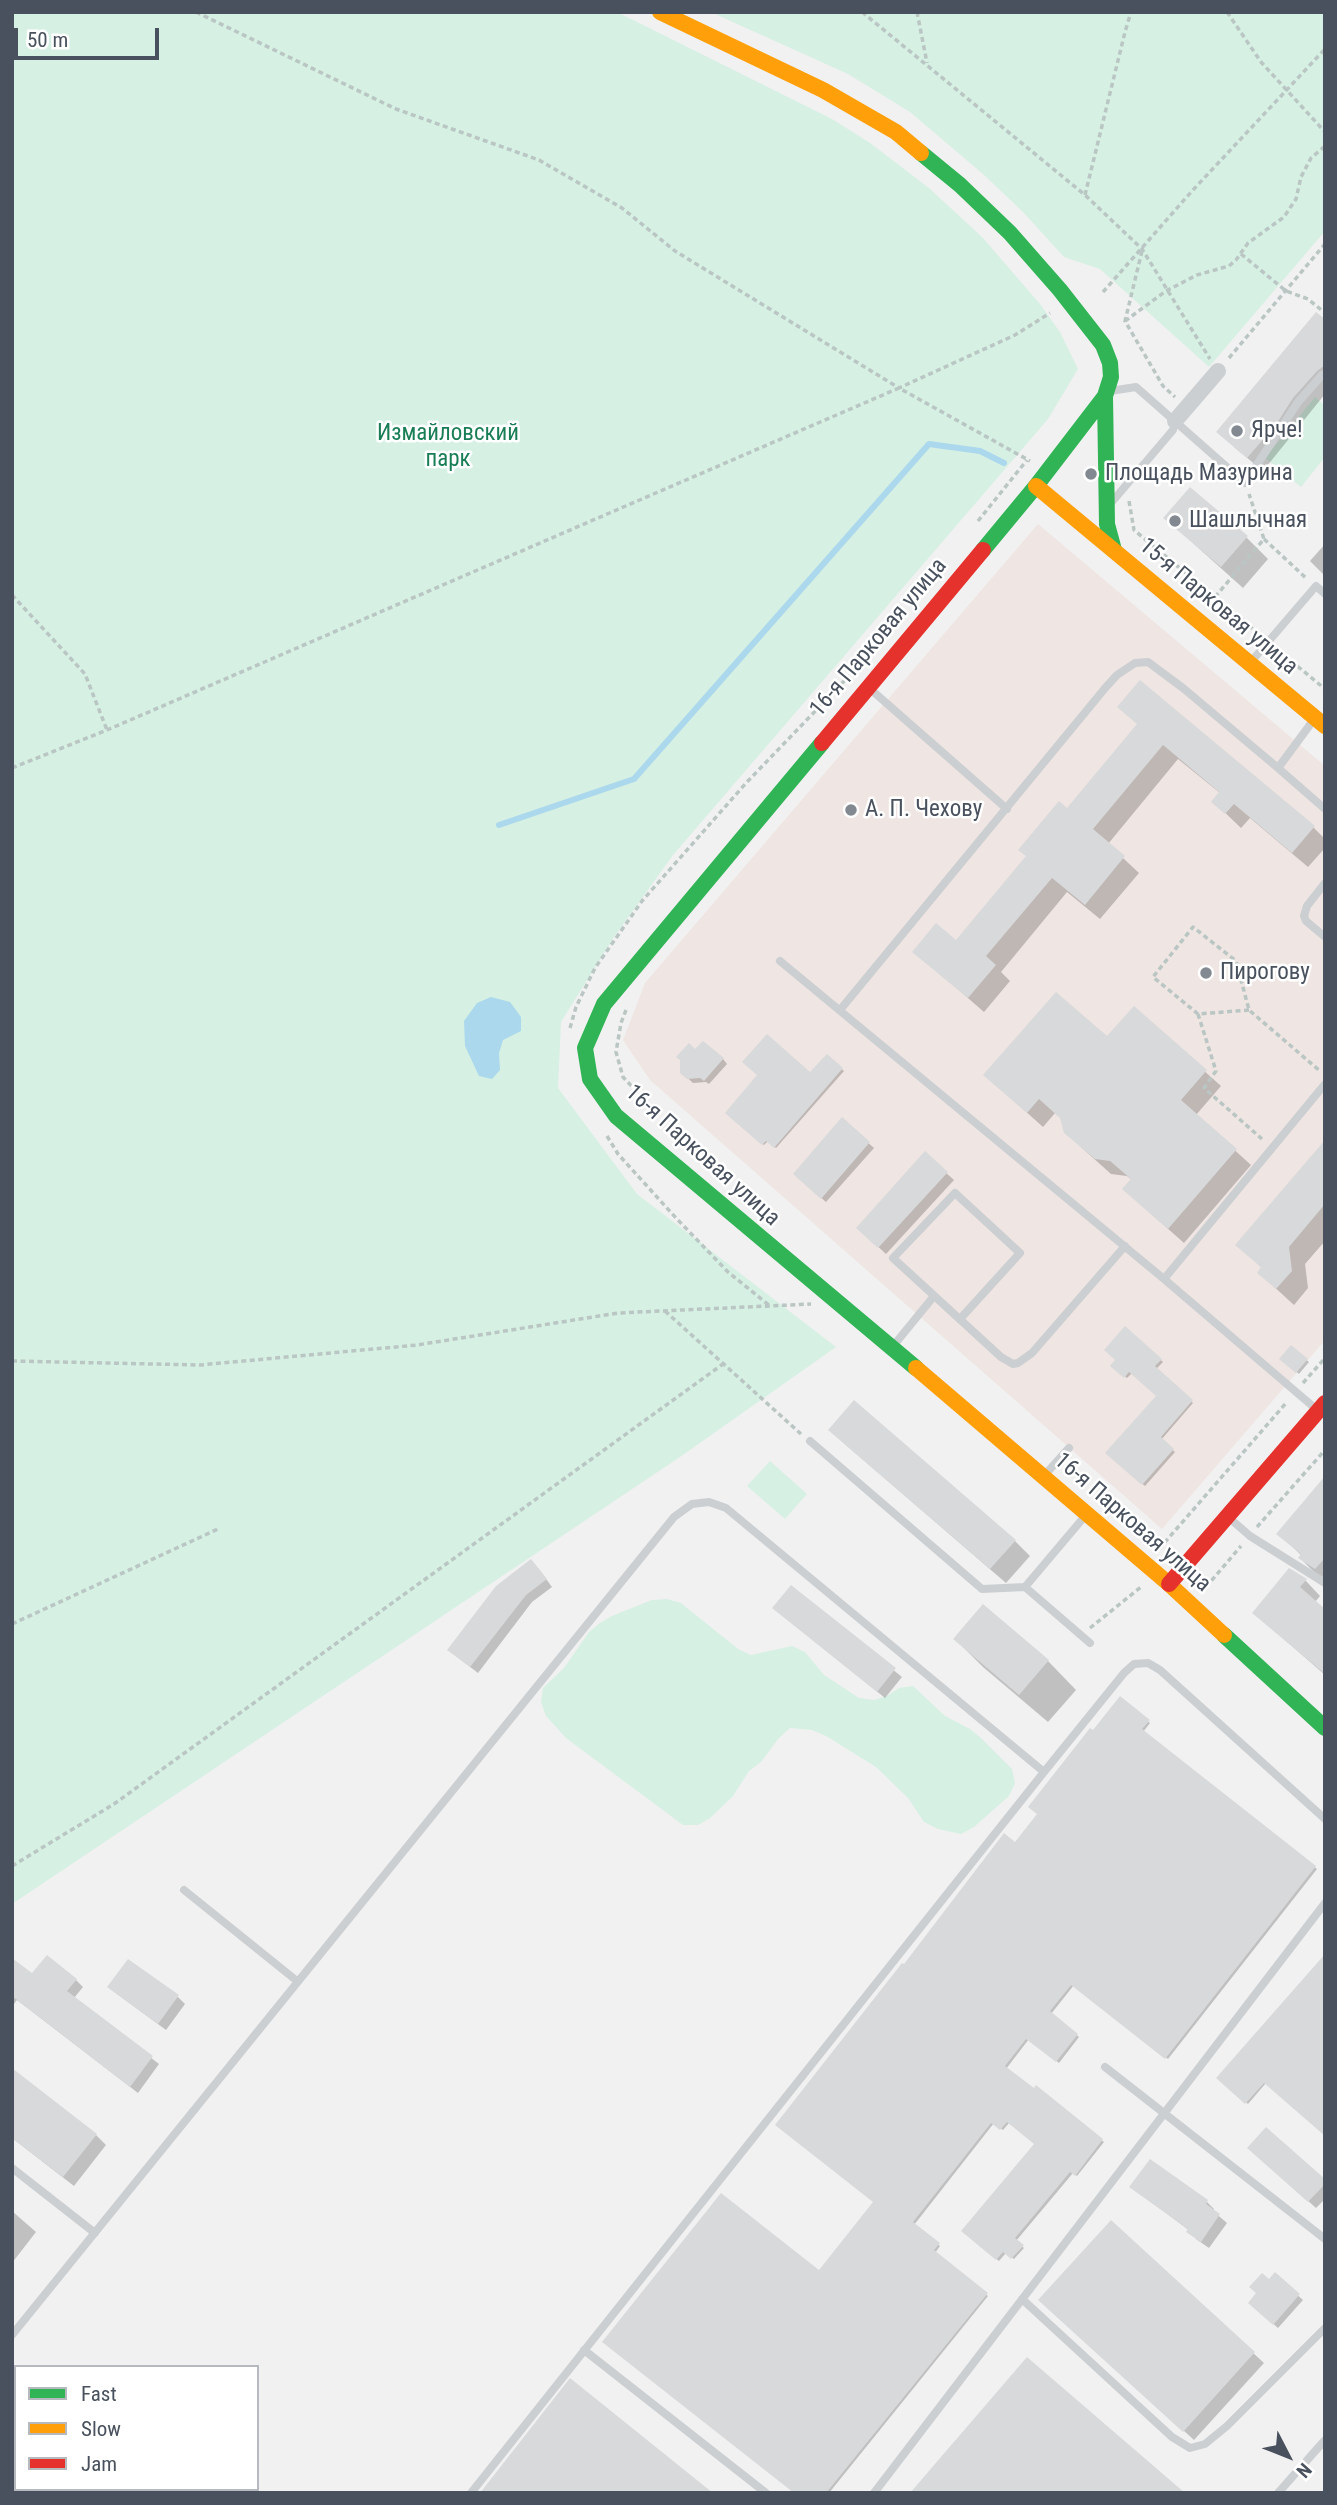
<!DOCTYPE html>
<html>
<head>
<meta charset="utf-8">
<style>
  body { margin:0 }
  #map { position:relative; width:1337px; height:2505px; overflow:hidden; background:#f1f1f1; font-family:"Roboto Condensed",sans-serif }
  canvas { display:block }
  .frame { position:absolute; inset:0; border:14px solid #48515d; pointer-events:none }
  .legend { position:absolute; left:14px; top:2365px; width:245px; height:126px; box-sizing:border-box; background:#fff; border:2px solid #b6b9be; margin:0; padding:9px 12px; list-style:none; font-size:21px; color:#48515d }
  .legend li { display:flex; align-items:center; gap:14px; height:35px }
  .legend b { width:35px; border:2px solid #b6b9be }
  .north { position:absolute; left:1253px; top:2421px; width:70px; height:70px; -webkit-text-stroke:5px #fff; paint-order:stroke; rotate:132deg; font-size:19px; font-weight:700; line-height:28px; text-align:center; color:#48515d }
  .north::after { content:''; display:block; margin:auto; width:24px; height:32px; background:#48515d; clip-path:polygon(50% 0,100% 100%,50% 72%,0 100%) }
  .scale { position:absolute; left:14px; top:28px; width:145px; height:32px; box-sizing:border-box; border:4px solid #48515d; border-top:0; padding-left:9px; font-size:21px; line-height:24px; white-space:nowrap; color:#48515d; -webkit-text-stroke:5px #fff; paint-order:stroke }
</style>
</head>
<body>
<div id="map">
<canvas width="1337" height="2505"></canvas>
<div class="frame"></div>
<ul class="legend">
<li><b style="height:9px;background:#30b455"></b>Fast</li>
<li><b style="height:9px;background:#ff9f0a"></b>Slow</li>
<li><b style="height:9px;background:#e5322d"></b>Jam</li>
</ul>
<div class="north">N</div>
<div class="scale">50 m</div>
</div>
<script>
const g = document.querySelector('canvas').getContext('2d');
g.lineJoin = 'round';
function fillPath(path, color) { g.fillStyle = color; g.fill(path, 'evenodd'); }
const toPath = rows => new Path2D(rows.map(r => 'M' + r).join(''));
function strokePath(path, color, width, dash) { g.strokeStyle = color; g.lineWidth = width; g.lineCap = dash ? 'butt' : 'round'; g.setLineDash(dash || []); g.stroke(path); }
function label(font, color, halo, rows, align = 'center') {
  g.font = font + ' "Roboto Condensed",sans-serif'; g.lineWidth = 5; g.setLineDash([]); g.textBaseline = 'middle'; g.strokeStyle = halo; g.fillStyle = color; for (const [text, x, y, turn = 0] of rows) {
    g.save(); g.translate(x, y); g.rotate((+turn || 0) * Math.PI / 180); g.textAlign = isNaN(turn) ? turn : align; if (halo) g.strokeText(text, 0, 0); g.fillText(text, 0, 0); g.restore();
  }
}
fillPath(toPath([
  [1038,524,1325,766,1325,1340,1162,1529,650,1080,623,1040,645,983]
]), '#efe5e2');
fillPath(toPath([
  [12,12,617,12,832,119,870,143,929,188,983,238,1040,304,1060,332,1078,369,1048,419,673,855,614,937,561,1022,558,1088,637,1194,836,1347,680,1457,12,1904],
  [716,12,1325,12,1325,231,1209,367,1100,269,1064,257,1023,212,983,174,910,112,848,74,715,14],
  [1315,397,1325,406,1325,457,1301,487,1265,458],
  [770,1461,807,1494,785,1519,747,1486],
  [667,1599,681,1603,738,1649,751,1655,792,1646,805,1652,824,1675,859,1698,874,1700,887,1696,899,1688,913,1686,945,1716,970,1729,981,1738,1012,1769,1015,1783,1009,1796,974,1827,961,1834,938,1829,924,1822,908,1798,876,1767,826,1736,812,1730,790,1728,779,1738,761,1762,749,1771,733,1796,710,1818,698,1825,683,1825,566,1738,546,1716,541,1702,543,1688,564,1668,589,1632,600,1623,612,1616,652,1600]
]), '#d6f0e3');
fillPath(toPath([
  [491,997,510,1002,521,1017,521,1031,503,1040,499,1053,500,1070,492,1079,479,1076,465,1046,464,1021,477,1003]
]), '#abd8ed');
fillPath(toPath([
  [1325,322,1325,394,1263,471,1234,447],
  [1165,518,1246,537,1268,559,1243,588],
  [1325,544,1325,576,1310,561],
  [1140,683,1314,828,1325,839,1325,848,1308,867,1250,818,1241,828,1213,801,1220,793,1178,759,1108,844,1139,873,1100,919,1067,892,1001,972,1010,981,984,1012,915,952,956,943,1138,725],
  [1134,1008,1221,1086,1196,1115,1251,1165,1184,1243,1140,1204,1132,1180,1127,1176,1111,1174,1082,1148,1063,1120,1055,1113,1043,1127,985,1075,1107,1039],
  [695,1051,723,1059,727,1064,709,1084,706,1082,693,1083,681,1072],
  [827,1056,844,1071,776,1148,768,1141,764,1145,727,1112,810,1075],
  [842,1120,874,1148,826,1202,800,1179],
  [1325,1143,1325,1241,1305,1264,1308,1288,1294,1305,1259,1273,1262,1268,1238,1245],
  [925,1154,954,1180,886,1254,858,1228],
  [1125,1329,1163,1362,1156,1369,1193,1403,1161,1440,1175,1452,1145,1486,1108,1453,1158,1396,1132,1373,1127,1378,1114,1367],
  [1291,1347,1309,1362,1299,1374,1281,1359],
  [846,1445,1015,1541,1030,1556,1006,1583],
  [1325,1479,1325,1579,1315,1573,1300,1558,1302,1556,1279,1534],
  [538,1568,552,1587,532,1602,478,1673,456,1656],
  [1289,1571,1306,1581,1320,1596,1315,1602,1325,1611,1325,1675,1254,1613],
  [791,1587,902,1677,885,1698,782,1615],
  [955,1639,1048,1661,1076,1690,1048,1722,983,1667],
  [1120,1699,1150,1723,1143,1732,1317,1869,1168,2059,1074,1985,1051,2014,1079,2037,1059,2063,1029,2039,1006,2069,1034,2091,1036,2088,1104,2142,1077,2176,1073,2173,1016,2241,1024,2248,1014,2259,1006,2253,999,2261,964,2230,1036,2144,1009,2123,1003,2130,994,2123,914,2225,940,2246,935,2253,988,2296,829,2493,796,2493,820,2273,875,2202,1016,1844,1039,1815,1093,1732],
  [12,1965,33,1976,76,1980,83,1987,74,1998,159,2064,138,2093,17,2000,14,2004,12,2002],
  [117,1994,178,1997,185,2004,166,2030],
  [1218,2078,1266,2083,1248,2104],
  [96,2135,106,2145,74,2186,12,2138],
  [1257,2155,1325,2181,1325,2199,1316,2208],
  [1131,2187,1207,2202,1214,2209,1213,2211,1227,2223,1209,2248,1196,2239,1190,2231],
  [12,2211,36,2232,12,2263],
  [1111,2222,1264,2363,1194,2440,1051,2310],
  [1275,2275,1303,2300,1278,2328,1250,2303]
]), '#0003');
strokePath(toPath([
  [499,825,634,779,929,444,980,451,1004,463]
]), '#abd8ed', 6);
fillPath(toPath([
  [1316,312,1325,319,1325,365,1317,371,1293,398,1277,423,1247,458,1216,432],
  [1190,487,1248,536,1221,567,1163,518],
  [1140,680,1315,826,1292,853,1234,804,1225,814,1211,802,1219,792,1163,745,1093,829,1125,856,1085,905,1052,878,986,956,996,965,968,998,912,952,936,923,956,940,1026,856,1018,850,1059,801,1067,808,1137,724,1117,707],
  [1056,992,1107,1036,1134,1006,1207,1070,1181,1100,1237,1149,1168,1229,1122,1189,1131,1179,1110,1161,1095,1159,1064,1133,1060,1118,1039,1099,1027,1113,983,1075],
  [767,1034,810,1072,827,1054,843,1068,774,1148,766,1141,762,1145,725,1113,757,1075,742,1062],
  [703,1041,724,1058,704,1081,700,1078,687,1079,680,1073,680,1060,676,1057,689,1043,695,1049],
  [842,1117,870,1142,821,1199,793,1174],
  [1325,1140,1325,1204,1289,1247,1292,1271,1276,1289,1257,1273,1261,1267,1235,1245],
  [925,1151,948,1172,878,1248,856,1228],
  [1125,1326,1162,1359,1155,1366,1193,1400,1161,1437,1174,1449,1142,1485,1105,1453,1156,1396,1129,1372,1124,1378,1110,1366,1115,1360,1104,1350],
  [1291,1345,1308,1359,1296,1373,1279,1359],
  [854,1400,1016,1540,990,1569,828,1430],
  [1325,1476,1325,1558,1315,1569,1298,1558,1301,1554,1276,1534],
  [531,1559,547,1579,526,1595,470,1667,447,1650,496,1586],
  [1289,1568,1307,1579,1300,1587,1325,1609,1325,1674,1252,1613],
  [791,1585,896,1668,877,1692,772,1608],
  [983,1604,1049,1660,1019,1695,953,1639],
  [1120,1696,1150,1720,1142,1729,1316,1866,1165,2059,1071,1985,1050,2011,1078,2034,1056,2062,1026,2039,1005,2066,1034,2088,1036,2085,1103,2139,1075,2176,1070,2172,1015,2238,1024,2245,1011,2259,1003,2252,996,2260,961,2231,1034,2144,1007,2122,1000,2130,991,2123,913,2222,940,2243,934,2250,988,2293,826,2493,794,2493,602,2342,721,2193,819,2270,873,2202,775,2125,902,1963,904,1964,1004,1833,1015,1842,1037,1814,1028,1807,1090,1728,1093,1730],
  [1325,1954,1325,2136,1264,2083,1245,2104,1216,2078],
  [47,1955,77,1979,67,1991,153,2056,130,2087,12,1996,12,1958,32,1973],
  [128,1959,179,1995,158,2024,107,1987],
  [12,2068,97,2134,63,2177,12,2138],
  [1266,2127,1325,2179,1325,2184,1308,2202,1247,2148],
  [1150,2159,1208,2200,1206,2204,1220,2214,1201,2242,1186,2232,1188,2229,1129,2187],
  [1111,2220,1255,2352,1183,2432,1038,2300],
  [1275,2272,1300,2294,1273,2325,1248,2303,1256,2293,1249,2287,1262,2273,1269,2279],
  [1027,2357,1185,2493,910,2493],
  [570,2378,713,2493,480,2493]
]), '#d8d9db');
strokePath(toPath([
  [196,12,396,109,539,160,622,208,675,251,899,388,1015,335,1050,313],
  [862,12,1085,195,1142,249,1210,359],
  [917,12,927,63],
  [1227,12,1261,62,1325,132],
  [1085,195,1125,32,1131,12],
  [1142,251,1125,321,1163,386,1175,397],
  [1241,254,1286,291,1308,299,1325,313],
  [1103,292,1192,191,1325,49],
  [1125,321,1166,291,1197,275,1229,266,1236,260,1248,243,1284,217,1296,199,1301,177,1311,158,1325,146],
  [1229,358,1325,244],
  [1129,501,1134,530,1259,634],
  [978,521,1027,460],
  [1264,539,1306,578],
  [12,595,85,674,107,730],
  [1215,597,1264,539,1249,494],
  [1278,650,1325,689],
  [12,768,107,730,899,388,1030,461],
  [626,1010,621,1023,616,1052,623,1077,639,1094],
  [1249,1010,1198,1014,1153,977,1193,927,1236,961,1249,1010,1320,1071],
  [1198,1014,1216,1071,1204,1088,1262,1139],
  [570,1028,576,1007,595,968,642,901,747,782,848,677],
  [607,1136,618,1154,676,1218,728,1272,770,1306],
  [665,1311,801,1434],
  [12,1361,200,1365,417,1345,618,1313,811,1304],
  [1303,1383,1325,1358],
  [1257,1527,1325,1450],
  [1159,1549,1287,1402],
  [1206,1587,1241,1546],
  [12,1624,218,1529],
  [1090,1628,1141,1587],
  [12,1866,114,1804,723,1364]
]), '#bac6c3', 3.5, [5, 3.5]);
strokePath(toPath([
  [1110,391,1136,387,1245,483,1298,402,1322,375,1325,377],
  [1111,503,1173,430,1175,421],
  [1250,663,1316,586,1325,594],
  [868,687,1007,809],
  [1315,718,1278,768,1325,809],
  [1325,883,1307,906,1304,916,1306,921,1325,937],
  [780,961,1164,1279],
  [840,1010,1106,687,1117,675,1135,663,1148,662,1183,688,1278,768],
  [960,1319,1020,1253,955,1193,893,1258,1001,1357,1013,1364,1018,1363,1032,1353,1125,1246],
  [894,1345,934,1296],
  [1316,1409,1164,1279,1325,1084],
  [810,1441,982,1589,1025,1587],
  [1043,1477,1069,1448],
  [1085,1516,1025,1587,1090,1643],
  [1227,1516,1250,1536,1325,1583],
  [184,1890,297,1981],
  [1105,2067,1325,2239],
  [12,2168,95,2233],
  [1022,2299,1172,2437,1190,2448,1205,2444,1227,2426,1325,2328],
  [12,2335,674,1517,692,1504,709,1502,726,1508,1044,1772],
  [584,2350,766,2493],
  [471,2493,1044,1772,1124,1673,1134,1664,1148,1663,1160,1670,1325,1819],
  [874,2493,1325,1903],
  [1278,2493,1325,2440]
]), '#cccfd2', 8);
strokePath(toPath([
  [1175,421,1218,371]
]), '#cccfd2', 16);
strokePath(toPath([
  [921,153,960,185,1010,233,1060,290,1103,345,1110,363,1111,377,1105,396,1036,486,983,550],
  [1105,396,1107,524,1114,550],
  [822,743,604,1004,585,1048,590,1079,616,1116,916,1368],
  [1224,1635,1325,1728]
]), '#30b455', 16);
strokePath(toPath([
  [660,12,823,90,896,132,921,153],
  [1036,486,1325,726],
  [916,1368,1169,1584,1224,1635]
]), '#ff9f0a', 16);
strokePath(toPath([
  [822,743,983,550],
  [1169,1584,1325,1403]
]), '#e5322d', 16);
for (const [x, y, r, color] of [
  [1237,431,7,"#838991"],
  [1091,474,7,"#838991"],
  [1175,521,7,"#838991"],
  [851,810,7,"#838991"],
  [1206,973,7,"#838991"]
]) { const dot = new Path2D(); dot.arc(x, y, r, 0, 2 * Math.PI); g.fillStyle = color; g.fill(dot); strokePath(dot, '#fff', 2.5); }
label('23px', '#48515d', '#fff', [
  ["Ярче!",1251,431],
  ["Площадь Мазурина",1105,474],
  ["Шашлычная",1189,521],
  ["А. П. Чехову",865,810],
  ["Пирогову",1220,973]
], 'left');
label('23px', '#197e56', '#fff', [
  ["Измайловский",448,434],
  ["парк",448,460]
]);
label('23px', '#48515d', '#fff', [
  ["15-я Парковая улица",1218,607,40],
  ["16-я Парковая улица",879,638,-50],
  ["16-я Парковая улица",702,1156,42],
  ["16-я Парковая улица",1132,1523,41]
]);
</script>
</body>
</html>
